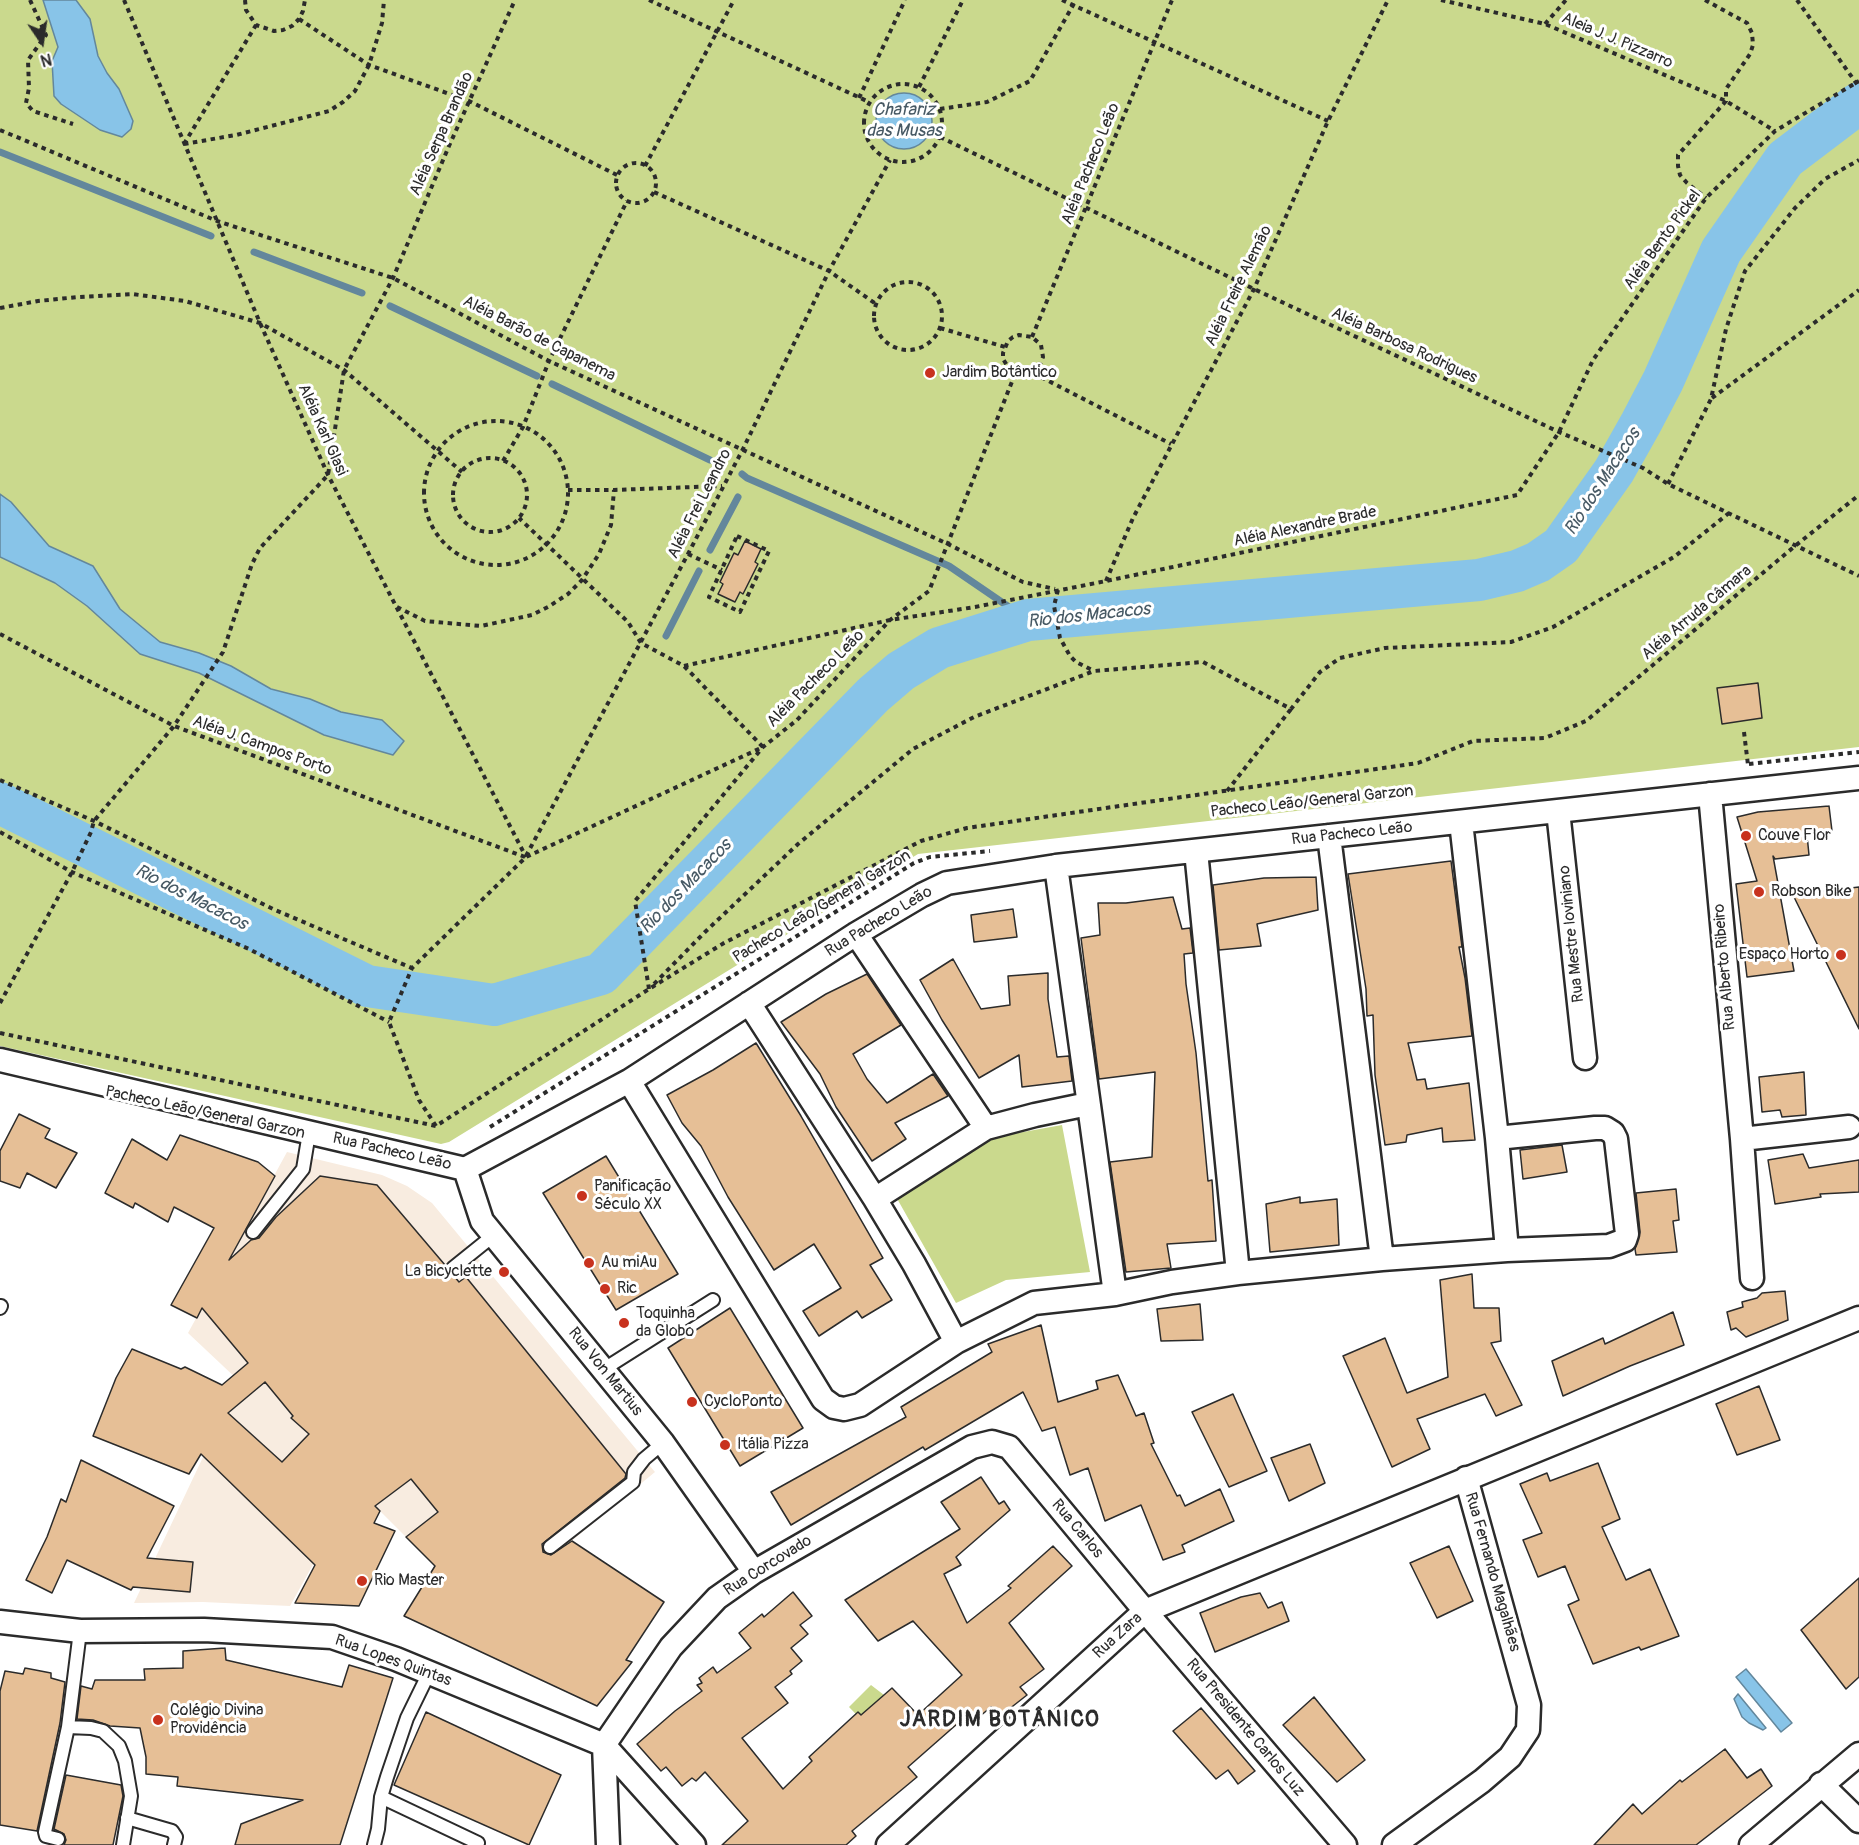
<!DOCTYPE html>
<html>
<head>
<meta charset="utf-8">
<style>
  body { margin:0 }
  #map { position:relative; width:1859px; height:1845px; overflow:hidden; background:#fff; font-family:Pangolin,sans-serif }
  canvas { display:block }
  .north { position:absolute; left:12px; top:12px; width:60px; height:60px; -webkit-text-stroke:4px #fff; paint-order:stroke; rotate:167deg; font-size:16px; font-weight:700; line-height:24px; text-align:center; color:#2b2b2b }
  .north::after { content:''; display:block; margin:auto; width:21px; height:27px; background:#2b2b2b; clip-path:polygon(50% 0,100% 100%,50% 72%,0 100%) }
</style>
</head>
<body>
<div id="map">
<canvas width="1859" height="1845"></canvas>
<div class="north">N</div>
</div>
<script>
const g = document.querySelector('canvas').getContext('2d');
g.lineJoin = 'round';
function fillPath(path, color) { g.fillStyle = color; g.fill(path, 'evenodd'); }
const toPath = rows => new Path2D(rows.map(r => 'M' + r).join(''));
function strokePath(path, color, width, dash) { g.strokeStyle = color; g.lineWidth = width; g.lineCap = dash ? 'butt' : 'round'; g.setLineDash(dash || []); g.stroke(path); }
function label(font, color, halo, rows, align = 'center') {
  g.font = font + ' Pangolin,sans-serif'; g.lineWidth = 6; g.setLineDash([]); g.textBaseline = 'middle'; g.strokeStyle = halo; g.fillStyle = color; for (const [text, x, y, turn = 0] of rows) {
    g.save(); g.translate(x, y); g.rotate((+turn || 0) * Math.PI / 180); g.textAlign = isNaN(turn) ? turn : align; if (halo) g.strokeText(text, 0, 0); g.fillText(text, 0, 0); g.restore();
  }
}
fillPath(toPath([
  [287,1152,382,1175,407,1186,432,1203,655,1472,498,1602,435,1566,360,1491,351,1496,290,1606,203,1602,134,1603,239,1381,188,1333]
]), '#f8ece0');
fillPath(toPath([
  [0,0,1859,0,1859,747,918,854,449,1142,441,1144,0,1046],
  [1062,1125,1090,1272,1006,1280,956,1303,895,1195,990,1138],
  [871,1685,884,1695,927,1743,902,1762,849,1707]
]), '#cad98d');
const water = toPath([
  [43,0,76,0,90,19,98,56,107,73,119,89,133,121,131,129,122,137,100,130,61,104,54,96,52,61,58,47,43,0],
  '876 121a28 28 0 1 1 56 0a28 28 0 1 1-56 0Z',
  [0,494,11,502,49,546,93,566,120,609,160,642,199,653,231,666,271,689,310,699,341,712,382,720,404,741,393,755,324,735,199,673,140,654,87,606,55,583,0,557,0,494],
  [1746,1669,1792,1723,1781,1732,1736,1677,1746,1669],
  [1738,1694,1766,1728,1763,1730,1749,1723,1742,1717,1734,1699,1738,1694]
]);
fillPath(water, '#88c4e8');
strokePath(water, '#63879c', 1.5);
strokePath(toPath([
  [0,152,211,236],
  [254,252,362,293],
  [390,306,537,376],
  [552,384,710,460],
  [742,474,747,478,949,566,1028,620],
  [710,550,738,497],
  [666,636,699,571]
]), '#63879c', 7);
strokePath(toPath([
  [0,803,367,986,494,1005,601,974,873,695,901,671,939,648,1028,620,1479,580,1517,571,1538,562,1561,546,1614,471,1641,423,1663,381,1721,251,1785,159,1859,103]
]), '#88c4e8', 42);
const building = toPath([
  [745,541,761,549,755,562,758,564,743,594,740,592,735,602,718,594,723,584,720,582,734,553,738,555,745,541],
  [1758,683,1762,718,1722,724,1717,688,1758,683],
  [1829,806,1832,831,1807,835,1809,855,1775,859,1773,856,1794,971,1747,977,1736,884,1757,881,1737,817,1758,812,1829,806],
  [1451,861,1462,947,1459,947,1465,978,1472,1036,1408,1043,1417,1080,1425,1079,1427,1089,1469,1083,1475,1140,1443,1142,1442,1128,1407,1135,1406,1142,1385,1145,1375,1075,1373,1015,1367,1016,1366,989,1348,874,1451,861],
  [1316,877,1318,910,1257,924,1261,946,1219,950,1213,885,1264,878,1316,877],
  [1859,887,1859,1029,1793,895,1859,887],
  [1173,897,1182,929,1190,928,1193,953,1184,954,1186,984,1196,1053,1208,1181,1212,1180,1216,1241,1167,1244,1171,1268,1126,1272,1110,1162,1152,1157,1155,1072,1099,1079,1081,938,1100,935,1098,903,1126,903,1173,897],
  [1013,909,1017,937,974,942,971,915,1013,909],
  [953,959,981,1009,1010,1005,1008,976,1048,973,1048,999,1057,1057,1069,1056,1072,1081,1022,1087,1019,1055,979,1078,942,1020,920,980,953,959],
  [867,974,901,1025,853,1054,867,1079,887,1103,933,1074,948,1096,895,1123,906,1139,872,1161,836,1107,820,1074,781,1022,826,994,867,974],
  [756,1043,801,1116,883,1258,870,1265,892,1300,862,1318,857,1311,819,1336,803,1311,841,1288,814,1244,774,1270,728,1197,701,1146,682,1123,667,1095,713,1070,756,1043],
  [1804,1072,1806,1115,1782,1117,1780,1110,1762,1112,1759,1077,1804,1072],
  [19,1114,50,1129,45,1138,77,1153,56,1188,27,1173,20,1188,0,1181,0,1151,19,1114],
  [180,1135,258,1162,275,1176,229,1260,251,1240,259,1238,276,1217,320,1176,377,1185,445,1265,447,1274,454,1276,459,1282,466,1277,626,1474,625,1478,542,1544,543,1552,551,1555,572,1541,664,1602,626,1660,632,1662,597,1706,404,1616,435,1566,406,1537,438,1512,411,1479,375,1506,380,1511,374,1523,395,1531,359,1606,295,1603,315,1565,201,1454,189,1474,93,1436,116,1378,132,1349,181,1369,185,1367,222,1385,248,1363,202,1308,197,1318,171,1305,214,1228,174,1207,168,1222,135,1203,133,1208,105,1193,132,1139,167,1160,180,1135],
  [265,1382,293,1416,291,1418,309,1434,282,1462,228,1413,265,1382],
  [1562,1145,1567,1172,1523,1179,1520,1150,1562,1145],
  [1803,1154,1809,1168,1859,1160,1859,1192,1820,1194,1821,1197,1775,1204,1768,1160,1803,1154],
  [606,1156,678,1274,616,1310,543,1193,606,1156],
  [1676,1189,1679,1220,1673,1221,1677,1252,1636,1255,1635,1249,1640,1232,1636,1193,1676,1189],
  [1300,1197,1300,1203,1337,1199,1339,1245,1270,1252,1266,1204,1300,1197],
  [1472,1274,1474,1308,1499,1308,1501,1341,1491,1343,1522,1405,1496,1416,1485,1394,1417,1419,1430,1449,1392,1467,1343,1356,1385,1338,1407,1393,1448,1377,1440,1280,1472,1274],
  [1785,1291,1788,1320,1746,1337,1736,1328,1731,1330,1727,1312,1743,1307,1742,1302,1757,1298,1762,1293,1785,1291],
  [1200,1304,1203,1340,1161,1341,1157,1309,1200,1304],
  [730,1308,803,1428,740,1466,668,1348,730,1308],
  [1673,1312,1684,1345,1630,1366,1563,1396,1552,1361,1603,1338,1605,1344,1673,1312],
  [1041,1325,1058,1402,1098,1389,1096,1381,1118,1375,1136,1416,1144,1413,1154,1443,1151,1444,1177,1496,1180,1495,1185,1506,1220,1489,1234,1521,1182,1545,1185,1552,1163,1560,1141,1505,1105,1521,1088,1468,1070,1475,1055,1427,1042,1431,1023,1392,925,1450,923,1447,791,1525,771,1492,906,1417,901,1407,992,1352,988,1344,1041,1325],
  [1759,1386,1780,1440,1737,1455,1716,1404,1759,1386],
  [1233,1394,1267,1471,1229,1487,1192,1412,1233,1394],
  [1310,1444,1325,1483,1289,1501,1271,1458,1310,1444],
  [81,1460,174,1506,147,1558,193,1562,190,1592,133,1587,131,1590,67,1560,52,1593,26,1580,47,1537,61,1499,66,1502,81,1460],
  [1598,1463,1620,1519,1602,1527,1626,1580,1650,1569,1679,1636,1641,1650,1639,1647,1593,1664,1568,1605,1579,1600,1565,1566,1538,1577,1523,1540,1542,1533,1520,1484,1547,1473,1550,1481,1598,1463],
  [981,1477,999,1504,1004,1501,1010,1510,956,1557,961,1565,944,1574,967,1623,1011,1588,1008,1586,1053,1546,1072,1566,1009,1623,1044,1669,1020,1687,1027,1695,999,1717,991,1707,967,1727,964,1722,959,1726,957,1724,908,1767,917,1777,852,1831,856,1836,846,1845,722,1845,748,1821,705,1772,696,1781,692,1778,682,1786,666,1767,661,1771,637,1744,675,1711,702,1691,697,1685,702,1683,699,1678,713,1667,717,1673,751,1648,739,1633,762,1614,764,1617,793,1592,812,1616,800,1625,808,1634,791,1648,802,1661,790,1671,792,1674,775,1687,788,1703,742,1738,783,1789,812,1761,809,1757,858,1712,861,1715,892,1688,918,1715,962,1675,913,1621,878,1641,845,1600,960,1529,941,1502,981,1477],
  [1449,1546,1473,1601,1437,1618,1410,1563,1449,1546],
  [1859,1578,1859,1677,1846,1689,1801,1630,1859,1578],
  [1260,1593,1268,1608,1282,1602,1289,1621,1215,1652,1200,1613,1241,1597,1260,1593],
  [225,1648,226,1660,342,1687,349,1665,393,1678,340,1845,235,1845,241,1824,303,1800,177,1786,178,1777,146,1774,146,1757,140,1728,110,1726,93,1720,77,1719,81,1686,92,1689,95,1680,145,1680,144,1669,183,1668,183,1651,225,1648],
  [25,1668,51,1673,51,1678,65,1682,60,1723,37,1831,0,1825,0,1691,5,1671,23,1674,25,1668],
  [1314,1697,1365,1760,1337,1782,1283,1725,1314,1697],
  [1201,1708,1255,1771,1238,1784,1228,1770,1216,1779,1173,1731,1201,1708],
  [426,1712,561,1775,529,1845,394,1785,426,1712],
  [1725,1749,1747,1778,1761,1769,1772,1786,1696,1845,1594,1845,1633,1804,1642,1814,1680,1780,1682,1782,1725,1749],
  [66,1775,121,1785,123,1796,113,1845,64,1845,66,1840,64,1834,54,1829,66,1775]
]);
fillPath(building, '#e6bf96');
strokePath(building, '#2b2b2b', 1.5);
const service = toPath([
  [253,1232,303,1169,309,1133],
  [453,1268,494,1235],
  [0,1308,1,1306],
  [604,1369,713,1300],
  [550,1547,633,1482,634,1472,644,1459,663,1443],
  [68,1727,91,1728,103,1731,119,1746,125,1761,131,1796,123,1845],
  [381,1797,478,1843],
  [127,1818,172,1831,176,1837,174,1845],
  [58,1839,46,1836,45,1832,68,1727,80,1631],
  [374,1845,378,1829,381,1797,387,1777,407,1718,429,1673]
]);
const minor = toPath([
  [1710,794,1742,1139,1752,1278],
  [1558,811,1585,1058],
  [1461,822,1497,1138,1507,1250],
  [1329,836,1382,1259],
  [1196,851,1238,1273],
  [1056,866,1115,1294],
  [856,934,986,1128],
  [749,1003,875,1199,914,1264,956,1342,1034,1303,1115,1294,1172,1282,1238,1273,1382,1259,1507,1250,1609,1246,1625,1240,1627,1234,1616,1139,1613,1133,1605,1128,1595,1128,1497,1138],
  [0,1060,465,1169,629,1081,856,934,922,895,947,883,1056,866,1859,778],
  [629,1081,823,1399,834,1407,844,1409,860,1405,956,1342],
  [1742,1139,1849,1127],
  [465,1169,482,1221,663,1443,754,1572],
  [875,1199,986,1128,1035,1115,1088,1104],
  [0,1622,80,1631,204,1630,332,1637,396,1659,604,1745,694,1845],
  [1821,1784,1859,1821],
  [608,1845,604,1745,671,1647,717,1598,754,1572,972,1447,992,1442,1009,1447,1145,1611,1345,1845],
  [888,1845,1145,1611,1859,1318],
  [1394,1845,1482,1781,1510,1757,1528,1730,1529,1705,1466,1478],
  [1751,1845,1859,1754]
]);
strokePath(service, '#2b2b2b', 16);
strokePath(minor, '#2b2b2b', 27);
strokePath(toPath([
  [30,0,46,35,28,60,29,88,26,103,33,111,73,124],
  [124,0,260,323,328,475,526,857],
  [245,0,246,10,256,25,274,31,283,30,292,26,299,19,303,11,305,0],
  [649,0,869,102],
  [1062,0,1328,121],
  [1441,0,1545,24,1726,101,1775,131],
  [1705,0,1747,23,1752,33,1753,45,1750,54,1726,89,1726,101,1678,155,1678,166,1680,175,1687,183,1706,198],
  [1797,0,1859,87],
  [299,19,369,65,469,101,617,175],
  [1545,24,1566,0],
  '864 123a39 39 0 1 1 78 0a39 39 0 1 1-78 0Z',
  [919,87,963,0],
  [859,98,905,0],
  [940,109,987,102,1030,81,1076,0],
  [0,130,217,221,393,278,549,361,948,544,1023,582,1055,589],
  [940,137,1254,289,1559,432,1643,468,1668,484,1859,576],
  [184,144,236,135,329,111,343,102,355,91,369,65,382,23,384,0],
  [184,144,256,25],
  '616 183a20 20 0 1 1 40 0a20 20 0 1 1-40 0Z',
  [645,166,734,0],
  [654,192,829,271,876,304],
  '874 316a34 34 0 1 1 68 0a34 34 0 1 1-68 0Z',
  [0,308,38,301,78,297,132,294,185,301,260,323,344,370,462,472],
  [940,328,1005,347],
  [1032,337,1172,0],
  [1033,373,1038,369,1043,357,1041,345,1032,337,1019,335,1013,337,1008,341,1003,353,1003,359,1010,370,1021,375,1033,373,1171,444],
  [1712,398,1859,290],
  '424 493a72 72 0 1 1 144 0a72 72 0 1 1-144 0Z',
  '453 495a37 37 0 1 1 74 0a37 37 0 1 1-74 0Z',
  [503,461,523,427,549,361,627,201],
  [1668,484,1711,399,1726,329,1745,271,1795,208,1825,179,1859,160],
  [568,490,614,490,722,486],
  [737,536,769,551,740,612,709,597,737,536],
  [688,554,722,570],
  [1106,581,1133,518,1254,289,1328,121,1388,0],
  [1058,590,1054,606,1060,638,1070,656,1076,662,1094,671],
  [397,607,425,621,481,626,532,615,548,607,568,594,582,580,599,554,611,525,614,490],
  [0,634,174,726,525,857],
  [684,666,890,620,975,607,1106,581,1517,495,1559,432,1593,360,1706,198,1775,131,1859,81],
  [1744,732,1748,765],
  [1749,764,1859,752],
  [0,780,94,821,275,910,412,968],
  [1227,791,1291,709],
  [0,832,72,872,249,949,389,1022],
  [526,856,688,554,743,449,829,271,890,160],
  [654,984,705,932,798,844,913,749,974,717,1094,671,1203,662,1291,709,1320,672,1340,658,1385,648,1511,642,1553,627,1674,557,1729,513],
  [649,989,635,901,763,747,797,720,890,620,929,591,1015,374],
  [0,1003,72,872,91,832,94,821,174,726,223,652,252,564,260,548,328,475,344,370,393,278,449,146,515,0],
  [0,1033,436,1126,649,989,724,943,921,841,967,828,1418,763,1473,741,1545,738,1586,721,1795,546,1859,495],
  [436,1126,419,1100,389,1022,412,968,526,857,763,747,684,666,641,643,628,622,519,518],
  [490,1127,914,863,930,857,990,851]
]), '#2b2b2b', 4, [4.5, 4.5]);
strokePath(service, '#fff', 12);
strokePath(minor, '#fff', 22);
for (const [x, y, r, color] of [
  [930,373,6,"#c8321e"],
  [1746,836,6,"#c8321e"],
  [1759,892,6,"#c8321e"],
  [1841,955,6,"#c8321e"],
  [582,1196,6,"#c8321e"],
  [589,1263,6,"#c8321e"],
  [504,1272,6,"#c8321e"],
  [605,1289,6,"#c8321e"],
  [624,1323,6,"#c8321e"],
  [692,1402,6,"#c8321e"],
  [725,1445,6,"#c8321e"],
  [362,1581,6,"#c8321e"],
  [158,1720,6,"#c8321e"]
]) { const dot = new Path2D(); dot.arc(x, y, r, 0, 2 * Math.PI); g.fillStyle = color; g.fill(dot); strokePath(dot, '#fff', 2); }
label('16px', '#2b2b2b', '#fff', [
  ["Aleia J. J. Pizzarro",1617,41,23],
  ["Aléia Serpa Brandão",442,134,-66],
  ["Aléia Pacheco Leão",1091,164,-68],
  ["Aléia Bento Pickel",1663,240,-54],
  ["Aléia Freire Alemão",1239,286,-64],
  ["Aléia Barão de Capanema",539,339,27],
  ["Aléia Barbosa Rodrigues",1404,346,25],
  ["Aléia Karl Glasi",322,430,66],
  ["Aléia Frei Leandro",700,504,-63],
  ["Aléia Alexandre Brade",1305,527,-12],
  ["Aléia Arruda Câmara",1697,613,-40],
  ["Aléia Pacheco Leão",816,679,-45],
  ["Aléia J. Campos Porto",262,746,20],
  ["Pacheco Leão/General Garzon",1312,802,-6],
  ["Rua Pacheco Leão",1352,834,-6],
  ["Pacheco Leão/General Garzon",822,907,-31],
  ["Rua Pacheco Leão",879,922,-31],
  ["Rua Mestre Ioviniano",1572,934,-96],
  ["Rua Alberto Ribeiro",1725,967,-95],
  ["Pacheco Leão/General Garzon",205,1113,12],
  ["Rua Pacheco Leão",392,1152,13],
  ["Rua Von Martius",605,1372,51],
  ["Rua Carlos",1077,1529,50],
  ["Rua Corcovado",768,1566,-32],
  ["Rua Fernando Magalhães",1492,1572,74],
  ["Rua Zara",1118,1636,-42],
  ["Rua Lopes Quintas",393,1661,20],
  ["Rua Presidente Carlos Luz",1245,1728,50]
]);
label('16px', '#2b2b2b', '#fff', [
  ["Jardim Botântico",942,373],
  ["Couve Flor",1758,836],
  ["Robson Bike",1771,892],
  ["Espaço Horto",1829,955,"right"],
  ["Panificação",594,1187],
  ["Século XX",594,1205],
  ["Au miAu",601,1263],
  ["La Bicyclette",492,1272,"right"],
  ["Ric",617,1289],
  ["Toquinha",636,1314],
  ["da Globo",636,1332],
  ["CycloPonto",704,1402],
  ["Itália Pizza",737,1445],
  ["Rio Master",374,1581],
  ["Colégio Divina",170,1711],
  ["Providência",170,1729]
], 'left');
label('italic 18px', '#475964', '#fff', [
  ["Chafariz",904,110],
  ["das Musas",904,131],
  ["Rio dos Macacos",1603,482,-57],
  ["Rio dos Macacos",1089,616,-6],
  ["Rio dos Macacos",686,887,-46],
  ["Rio dos Macacos",191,898,27]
]);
g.letterSpacing = '1.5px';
label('bold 22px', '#2b2b2b', '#fff', [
  ["JARDIM BOTÂNICO",1000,1720]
]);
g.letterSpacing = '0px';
</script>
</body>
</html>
